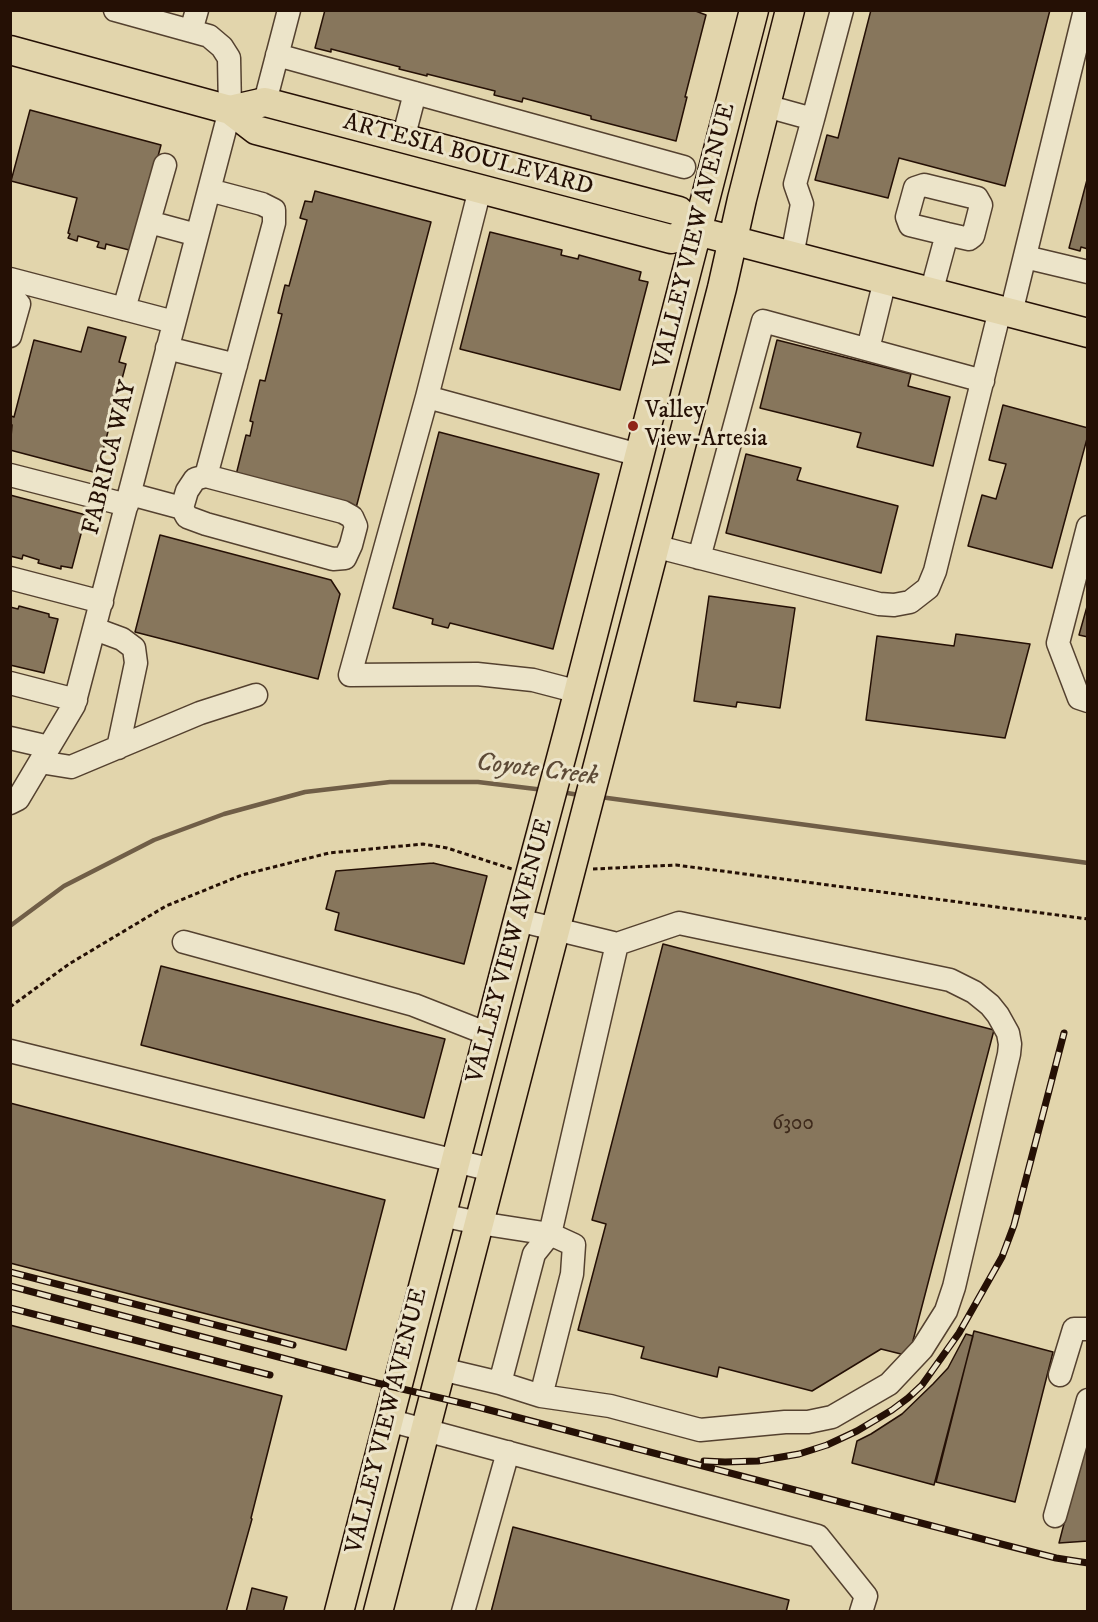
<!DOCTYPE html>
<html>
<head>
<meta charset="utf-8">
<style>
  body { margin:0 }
  #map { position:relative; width:1098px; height:1622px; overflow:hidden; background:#e2d5ac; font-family:"IM FELL DW Pica",serif }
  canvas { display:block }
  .frame { position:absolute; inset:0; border:12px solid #251005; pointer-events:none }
</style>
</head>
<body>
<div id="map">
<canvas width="1098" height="1622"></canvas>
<div class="frame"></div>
</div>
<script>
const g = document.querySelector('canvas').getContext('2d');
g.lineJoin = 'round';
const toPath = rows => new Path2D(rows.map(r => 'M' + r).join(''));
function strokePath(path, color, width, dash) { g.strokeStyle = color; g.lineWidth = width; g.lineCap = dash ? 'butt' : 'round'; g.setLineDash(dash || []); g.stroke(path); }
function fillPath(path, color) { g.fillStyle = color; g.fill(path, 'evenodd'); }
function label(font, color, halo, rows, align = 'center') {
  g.font = font + ' "IM FELL DW Pica",serif'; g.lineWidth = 6; g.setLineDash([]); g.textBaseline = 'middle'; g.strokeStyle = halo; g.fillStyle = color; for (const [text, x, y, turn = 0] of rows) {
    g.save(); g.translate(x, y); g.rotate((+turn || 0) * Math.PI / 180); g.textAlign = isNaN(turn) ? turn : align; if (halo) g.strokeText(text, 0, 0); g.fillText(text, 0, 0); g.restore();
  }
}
strokePath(toPath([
  [561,792,579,795],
  [600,797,1088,863],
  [10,926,64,886,154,840,224,814,305,792,390,782,478,782,544,790]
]), '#705e47', 4.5);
const building = toPath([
  [325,10,693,10,706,15,685,97,687,97,676,141,591,119,591,116,523,98,522,102,494,95,495,91,427,74,427,76,399,69,400,67,331,49,331,52,315,48,325,10],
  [871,10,1050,10,1005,186,899,158,888,198,815,180,827,135,838,138,871,10],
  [30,110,161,145,133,251,106,244,105,249,97,247,99,242,78,236,77,241,68,238,70,234,68,233,77,198,11,181,30,110],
  [1088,176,1088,249,1081,247,1080,251,1069,248,1088,176],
  [315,191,431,222,356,508,236,475,246,435,250,436,253,422,250,421,260,380,265,381,282,314,278,313,285,285,289,286,307,220,300,218,305,201,312,202,315,191],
  [490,232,562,250,561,255,578,259,579,255,641,272,639,280,648,282,620,390,460,349,490,232],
  [88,327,126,337,119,362,126,364,97,473,10,450,12,425,10,424,10,418,11,416,14,417,34,340,81,352,88,327],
  [777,340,911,374,908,386,950,397,933,466,857,447,861,433,760,408,777,340],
  [1003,405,1088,428,1088,435,1052,568,968,546,982,495,996,499,1006,464,989,460,1003,405],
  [439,432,599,474,553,649,450,623,448,628,432,624,433,619,393,608,439,432],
  [746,454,801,468,797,480,898,506,881,573,726,533,746,454],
  [10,495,86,515,72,568,61,566,61,569,38,563,39,560,23,555,22,559,10,556,10,495],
  [160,535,331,580,340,594,318,679,135,632,160,535],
  [709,596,795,608,780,708,737,702,736,707,694,701,709,596],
  [1088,603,1088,637,1079,635,1088,603],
  [19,606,49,614,49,617,58,619,44,673,10,665,10,607,18,609,19,606],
  [956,634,1030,644,1005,738,866,720,877,636,954,646,956,634],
  [433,863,487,876,464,964,335,930,339,913,326,909,336,871,433,863],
  [663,944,994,1030,909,1356,881,1349,812,1391,719,1367,717,1377,641,1358,644,1347,578,1330,606,1224,592,1220,663,944],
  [161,966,445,1039,424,1118,141,1045,161,966],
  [10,1103,385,1200,346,1350,10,1263,10,1103],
  [10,1325,282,1396,251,1518,252,1519,226,1612,10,1612,10,1325],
  [974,1331,1053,1352,1015,1502,936,1482,974,1331],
  [966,1334,973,1336,934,1485,852,1463,857,1441,871,1434,902,1414,933,1384,948,1368,966,1334],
  [1088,1431,1088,1541,1059,1543,1088,1431],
  [513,1527,789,1600,786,1612,491,1612,513,1527],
  [252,1588,287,1597,283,1612,246,1612,252,1588]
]);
fillPath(building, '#87765c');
strokePath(building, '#251005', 1.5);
const minor = toPath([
  [191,31,197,10],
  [277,55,415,93],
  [265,102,289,10],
  [766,106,813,119,842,10],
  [403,139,415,93,684,167],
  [149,222,197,235],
  [792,256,802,204,795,184,813,119],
  [1025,257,1088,272],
  [10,279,174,322],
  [931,293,947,234,910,225,907,217,915,188,924,185,977,198,981,205,973,236,969,239,947,234],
  [10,295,19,304,10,336],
  [124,309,165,165],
  [1011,313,1085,10],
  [167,348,236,365],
  [868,349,885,280],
  [427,397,480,189],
  [10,475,127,505],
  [130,494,182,508,187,491,195,479,206,476,274,223,274,210,262,204,209,190],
  [182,508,187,517,206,524,333,559,345,558,351,545,356,526,352,517,343,512,206,476],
  [1088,527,1058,643,1079,698,1088,701],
  [654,546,879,604,894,605,910,602,928,588,935,571,1000,310],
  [699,558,763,321,983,381],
  [10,578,102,602],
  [95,629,122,639,134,648,136,663,118,748],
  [10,683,76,700],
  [579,692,533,680,477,674,350,675,427,397,639,455],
  [10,738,49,747],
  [40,762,71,767,200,713,256,695],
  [10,803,18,799,74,705,230,110,229,58,222,47,209,36,115,10],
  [184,942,414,1005,488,1034],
  [10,1051,492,1170],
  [441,1215,479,1223,550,1234,574,1245,572,1274,541,1396],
  [441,1369,500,1383,541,1396,610,1406,700,1430,785,1422,808,1422,832,1417,889,1384,922,1349,946,1311,954,1287,1009,1054,1010,1044,1008,1033,998,1015,990,1005,974,992,950,980,679,923,617,944],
  [1060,1375,1074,1329,1088,1329],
  [500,1383,534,1254,550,1234,617,944,518,920],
  [388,1420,818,1536,866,1596,861,1612],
  [1055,1516,1088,1400],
  [463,1612,508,1452]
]);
const major = toPath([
  [10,50,230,110,256,130,545,206,671,239,697,231],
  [230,110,265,102,679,211,697,231,1088,333],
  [339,1612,518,920,568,732,754,10],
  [378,1612,722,288,742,199,790,10]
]);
strokePath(minor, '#54412f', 25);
strokePath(major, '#251005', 31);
strokePath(toPath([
  [593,869,676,865,1088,919],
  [10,1007,69,964,166,906,242,875,329,853,423,844,447,848,512,869]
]), '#251005', 3, [4.5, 3]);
strokePath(minor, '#ece4c9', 22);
strokePath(major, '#e2d5ac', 28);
const rail = toPath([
  [10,1272,293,1345],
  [10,1286,377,1383,474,1406,1005,1545,1056,1558,1088,1563],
  [10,1308,270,1375],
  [704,1461,725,1462,758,1461,799,1454,827,1445,857,1431,892,1410,908,1398,922,1385,959,1333,1002,1257,1014,1225,1064,1033]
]);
strokePath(rail, '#251005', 7);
strokePath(rail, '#ece4c9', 4.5, [14]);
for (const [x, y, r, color] of [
  [633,426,6,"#8f2418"]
]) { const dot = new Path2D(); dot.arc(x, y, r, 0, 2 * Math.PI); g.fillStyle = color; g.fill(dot); strokePath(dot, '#ece4c9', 2); }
label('21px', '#3e2a1b', null, [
  ["6300",793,1125]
]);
label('24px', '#251005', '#ece4c9', [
  ["ARTESIA BOULEVARD",468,156,15],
  ["VALLEY VIEW AVENUE",696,236,-76],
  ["FABRICA WAY",111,458,-76],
  ["VALLEY VIEW AVENUE",511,951,-75],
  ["VALLEY VIEW AVENUE",388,1421,-76]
]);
label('24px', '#251005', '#ece4c9', [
  ["Valley",645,412],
  ["View-Artesia",645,440]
], 'left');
label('italic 26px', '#5d4a36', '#ece4c9', [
  ["Coyote Creek",537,771,7]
]);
</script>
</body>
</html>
